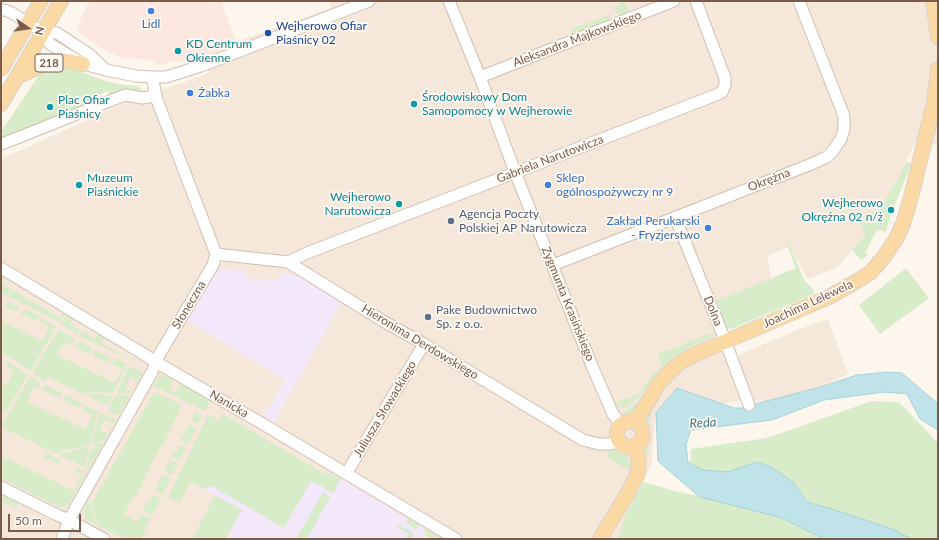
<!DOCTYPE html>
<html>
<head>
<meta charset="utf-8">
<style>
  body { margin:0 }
  #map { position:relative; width:939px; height:540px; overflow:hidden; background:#fdf6ec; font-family:Lato,sans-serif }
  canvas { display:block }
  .frame { position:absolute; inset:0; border:2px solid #7a5c4d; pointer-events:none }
  .north { position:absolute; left:8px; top:8px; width:40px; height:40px; -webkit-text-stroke:3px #fffaf3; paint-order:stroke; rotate:103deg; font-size:11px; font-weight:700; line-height:16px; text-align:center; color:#7a5c4d }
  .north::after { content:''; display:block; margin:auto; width:14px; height:18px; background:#7a5c4d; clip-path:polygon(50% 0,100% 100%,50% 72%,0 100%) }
  .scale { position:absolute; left:8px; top:514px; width:73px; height:18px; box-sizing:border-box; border:2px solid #7a5c4d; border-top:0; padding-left:5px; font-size:12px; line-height:14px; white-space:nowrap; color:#7a5c4d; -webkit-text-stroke:3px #fffaf3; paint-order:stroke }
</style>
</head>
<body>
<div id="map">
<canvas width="939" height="540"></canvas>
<div class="frame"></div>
<div class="north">N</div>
<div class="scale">50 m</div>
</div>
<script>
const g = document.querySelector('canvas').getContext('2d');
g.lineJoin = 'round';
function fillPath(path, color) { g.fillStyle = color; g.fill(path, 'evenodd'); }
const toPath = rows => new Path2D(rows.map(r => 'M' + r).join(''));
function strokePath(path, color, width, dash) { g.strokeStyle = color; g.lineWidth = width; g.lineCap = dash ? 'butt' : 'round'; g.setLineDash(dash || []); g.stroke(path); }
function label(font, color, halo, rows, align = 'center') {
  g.font = font + ' Lato,sans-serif'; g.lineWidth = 3.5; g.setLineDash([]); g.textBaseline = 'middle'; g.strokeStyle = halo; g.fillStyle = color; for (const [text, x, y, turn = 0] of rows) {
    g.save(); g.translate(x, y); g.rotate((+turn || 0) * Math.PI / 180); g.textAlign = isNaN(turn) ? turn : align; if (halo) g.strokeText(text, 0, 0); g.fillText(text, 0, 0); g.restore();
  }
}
fillPath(toPath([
  [329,1,938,1,938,145,916,142,910,152,901,172,881,208,858,219,865,235,837,268,808,279,790,246,767,256,771,279,707,306,727,360,797,330,828,319,848,374,787,402,743,400,655,417,653,448,651,465,643,482,625,516,619,536,617,539,1,539,1,158,21,150,120,105,209,73,201,56,236,42,331,8]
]), '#f5e8da');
fillPath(toPath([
  [89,1,221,1,236,42,189,60,168,62,159,66,150,60,127,58,126,60,101,48,81,35,77,27]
]), '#fde8e0');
fillPath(toPath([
  [222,269,245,270,246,278,277,280,282,273,294,274,341,303,274,422,264,416,285,380,187,320,217,271],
  [223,414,325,474,330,473,348,483,442,539,192,539,215,495,190,482]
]), '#f3e8fa');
fillPath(toPath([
  [618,1,624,1,629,12,619,16,613,8,619,5],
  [609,15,609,20,570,35,574,28],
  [58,67,76,69,94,77,113,83,124,85,139,86,143,93,133,91,128,91,110,97,107,91,97,96,99,101,1,140,1,132,38,76,42,72,48,69],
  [906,162,911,163,910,167,894,207,891,206,889,212,891,214,886,232,877,230,865,253,868,255,861,260,852,250,865,235,858,219,881,208,901,172],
  [789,242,804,280,813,289,814,293,812,295,731,329,726,327,715,301,796,268,786,243],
  [906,268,929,298,880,334,859,305],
  [1,273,6,276,2,283,10,288,6,296,1,293],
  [11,289,60,318,64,311,66,312,59,322,8,296],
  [7,301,19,307,17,312,5,306],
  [24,309,39,316,36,321,21,314],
  [68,313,74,317,70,324,80,330,78,335,61,324],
  [42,318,56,327,31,370,29,370,12,358,1,353,1,321,42,341,49,327,40,323],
  [59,329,75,339,72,346,64,342,57,355,115,383,122,369,112,364,115,358,127,364,113,394,99,392,81,393,47,376,45,381,33,373,33,371],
  [82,331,95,339,99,331,106,336,102,343,132,360,136,354,137,354,133,361,80,336],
  [714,332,713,337,692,346,675,356,663,367,653,378,640,396,625,408,620,408,616,405,615,403,640,393,651,376,662,366,657,354],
  [79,341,92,348,89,354,76,348],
  [95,350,111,357,108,363,93,355],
  [8,362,27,374,27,376,6,412,4,410,1,415,1,384,6,386,14,371,6,367],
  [129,366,143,372,137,384,135,384,137,380,131,377,125,388,132,392,131,394,116,394],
  [159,375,165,375,173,379,169,389,176,392,180,383,210,400,205,411,154,386],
  [30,377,31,377,40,383,38,388,34,386,27,402,85,429,93,415,83,410,85,405,98,411,90,444,56,453,11,432,3,427,2,424],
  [45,385,62,393,60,398,42,390],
  [154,392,182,405,163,445,161,445,136,496,134,495,124,515,137,522,141,514,151,519,141,539,126,539,98,526,91,504],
  [99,394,112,396,108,406,85,395],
  [66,395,82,403,80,408,63,400],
  [130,395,120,414,117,415,108,410,115,396],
  [640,400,635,411,631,414,626,416,620,415],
  [872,401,899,402,938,443,938,539,897,539,690,473,691,449,767,438],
  [655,402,650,417,648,457,645,454,643,447,647,437,647,431,644,424,645,420],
  [100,412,114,419,116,421,114,424,105,420,100,430,108,434,105,441,92,443],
  [195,412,202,415,198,424,191,421],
  [223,414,325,474,330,473,341,479,333,493,324,489,325,488,311,481,284,528,210,485,207,490,190,482,180,503,168,497,208,415,220,420],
  [189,425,196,428,188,444,181,440],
  [104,442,89,469,87,468,90,450,93,450,94,444],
  [179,445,186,448,180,460,171,456,174,451,176,452],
  [89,446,85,467,59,455],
  [613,450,618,451,626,455,630,462,631,471,608,458,607,451],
  [46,453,60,460,59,464,44,457],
  [1,456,74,491,82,475,76,472,77,468,86,472,86,474,69,504,64,507,59,507,1,478],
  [170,459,178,463,172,475,164,471],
  [162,475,170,479,163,494,155,491],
  [643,482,675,491,763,510,833,539,617,539,619,536,625,516],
  [1,492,18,500,18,503,16,508,1,501],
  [323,492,330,497,307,539,296,539],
  [153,495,161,499,153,515,143,510,146,503,149,503],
  [215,495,242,510,226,539,192,539],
  [85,502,90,503,96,525,88,521,85,517,84,512,85,507,83,506],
  [408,519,419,525,417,530,407,524,407,521],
  [399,525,413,533,412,539,406,539,409,534,397,527],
  [425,529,442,539,432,539,423,534]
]), '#d8ecc9');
const water = toPath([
  [888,372,902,373,938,404,938,430,920,419,907,394,884,392,824,400,772,420,691,430,686,444,688,462,702,470,728,472,757,462,771,467,793,482,807,502,848,514,895,530,911,539,825,539,822,538,782,518,700,497,683,483,658,461,656,413,677,388,734,408,743,408,755,404,817,388,857,375,888,372]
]);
fillPath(water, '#bfe3e8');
strokePath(water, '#a5d3da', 1);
const minor = toPath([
  [449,1,480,77,515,172,549,257,592,366,613,414,622,425],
  [1,10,5,10,12,13,28,23,43,32,50,44,83,64,106,70,136,76,152,77,166,77,201,66,369,1],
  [43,32,57,33,89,54,104,68],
  [480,77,674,1],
  [2,144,120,97,126,95,142,98,149,97,155,94],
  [675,217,723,335,749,405],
  [216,254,288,262,383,321,424,344,583,440,599,444,609,444,620,442],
  [288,262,307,253,716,95,722,92,725,85,725,78,696,1],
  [553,265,809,165,827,157,832,152,841,139,844,129,844,116,799,1],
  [1,268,142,353,156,362,268,427,456,539],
  [348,474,349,469,424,344],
  [1,487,57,515,69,520,104,539],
  [62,539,69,520,152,372,159,355,213,265,216,254,157,100,152,77]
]);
const major = toPath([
  [933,1,938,37],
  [1,69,41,1],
  [17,77,46,63,61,60,83,64],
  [1,104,61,1],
  '617 434a13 13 0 1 1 26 0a13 13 0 1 1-26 0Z',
  [635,423,658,385,668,373,681,362,696,354,829,297,852,284,870,273,883,258,896,239,903,224,911,197,934,103,938,69],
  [600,539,629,491,637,475,639,464,636,446]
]);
strokePath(minor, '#d1beb0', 13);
strokePath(major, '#dad1cd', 16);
strokePath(minor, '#fff', 11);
strokePath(major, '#fbd9a5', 14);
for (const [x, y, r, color] of [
  [151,11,4,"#3f7fe0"],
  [268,33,4,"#1a4fb4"],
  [178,51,4,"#0f9aa8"],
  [190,93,4,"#3f7fe0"],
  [414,104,4,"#0f9aa8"],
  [50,107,4,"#0f9aa8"],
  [79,185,4,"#0f9aa8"],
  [548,185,4,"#3f7fe0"],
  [399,204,4,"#0f9aa8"],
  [891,210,4,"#0f9aa8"],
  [451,221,4,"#5c6f8a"],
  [708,228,4,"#3f7fe0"],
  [428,317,4,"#5c6f8a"]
]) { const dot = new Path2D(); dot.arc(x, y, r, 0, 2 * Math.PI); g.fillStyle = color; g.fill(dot); strokePath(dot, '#fffaf3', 1.5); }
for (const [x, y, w] of [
  [49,63,28]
]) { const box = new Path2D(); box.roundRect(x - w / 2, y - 9, w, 18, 3); g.fillStyle = '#fffaf3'; g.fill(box); strokePath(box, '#7a5c4d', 1); }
label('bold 11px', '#7a5c4d', null, [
  ["218",49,63]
]);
label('12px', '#366cbe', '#fffaf3', [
  ["Lidl",151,24,"center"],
  ["Żabka",198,93],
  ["Sklep",556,178],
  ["ogólnospożywczy nr 9",556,192],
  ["Zakład Perukarski",700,221,"right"],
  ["- Fryzjerstwo",700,235,"right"]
], 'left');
label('12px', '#164399', '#fffaf3', [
  ["Wejherowo Ofiar",276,26],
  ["Piaśnicy 02",276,40]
], 'left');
label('12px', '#7a5c4d', '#fffaf3', [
  ["Aleksandra Majkowskiego",577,39,-21],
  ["Gabriela Narutowicza",550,159,-21],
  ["Okrężna",769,180,-21],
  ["Zygmunta Krasińskiego",568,304,68],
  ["Joachima Lelewela",808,304,-25],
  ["Słoneczna",189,305,-59],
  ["Dolna",713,311,68],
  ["Hieronima Derdowskiego",420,342,31],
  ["Nanicka",229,404,30],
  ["Juliusza Słowackiego",385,409,-59]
]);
label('12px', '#0d838f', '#fffaf3', [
  ["KD Centrum",186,44],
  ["Okienne",186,58],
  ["Środowiskowy Dom",422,97],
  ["Samopomocy w Wejherowie",422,111],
  ["Plac Ofiar",58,100],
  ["Piaśnicy",58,114],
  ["Muzeum",87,178],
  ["Piaśnickie",87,192],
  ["Wejherowo",391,197,"right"],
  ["Narutowicza",391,211,"right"],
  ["Wejherowo",883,203,"right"],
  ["Okrężna 02 n/ż",883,217,"right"]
], 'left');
label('12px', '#4e5e75', '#fffaf3', [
  ["Agencja Poczty",459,214],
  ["Polskiej AP Narutowicza",459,228],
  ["Pake Budownictwo",436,310],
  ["Sp. z o.o.",436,324]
], 'left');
label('italic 13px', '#437c86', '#fffaf3', [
  ["Reda",703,423,-4]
]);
</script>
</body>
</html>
